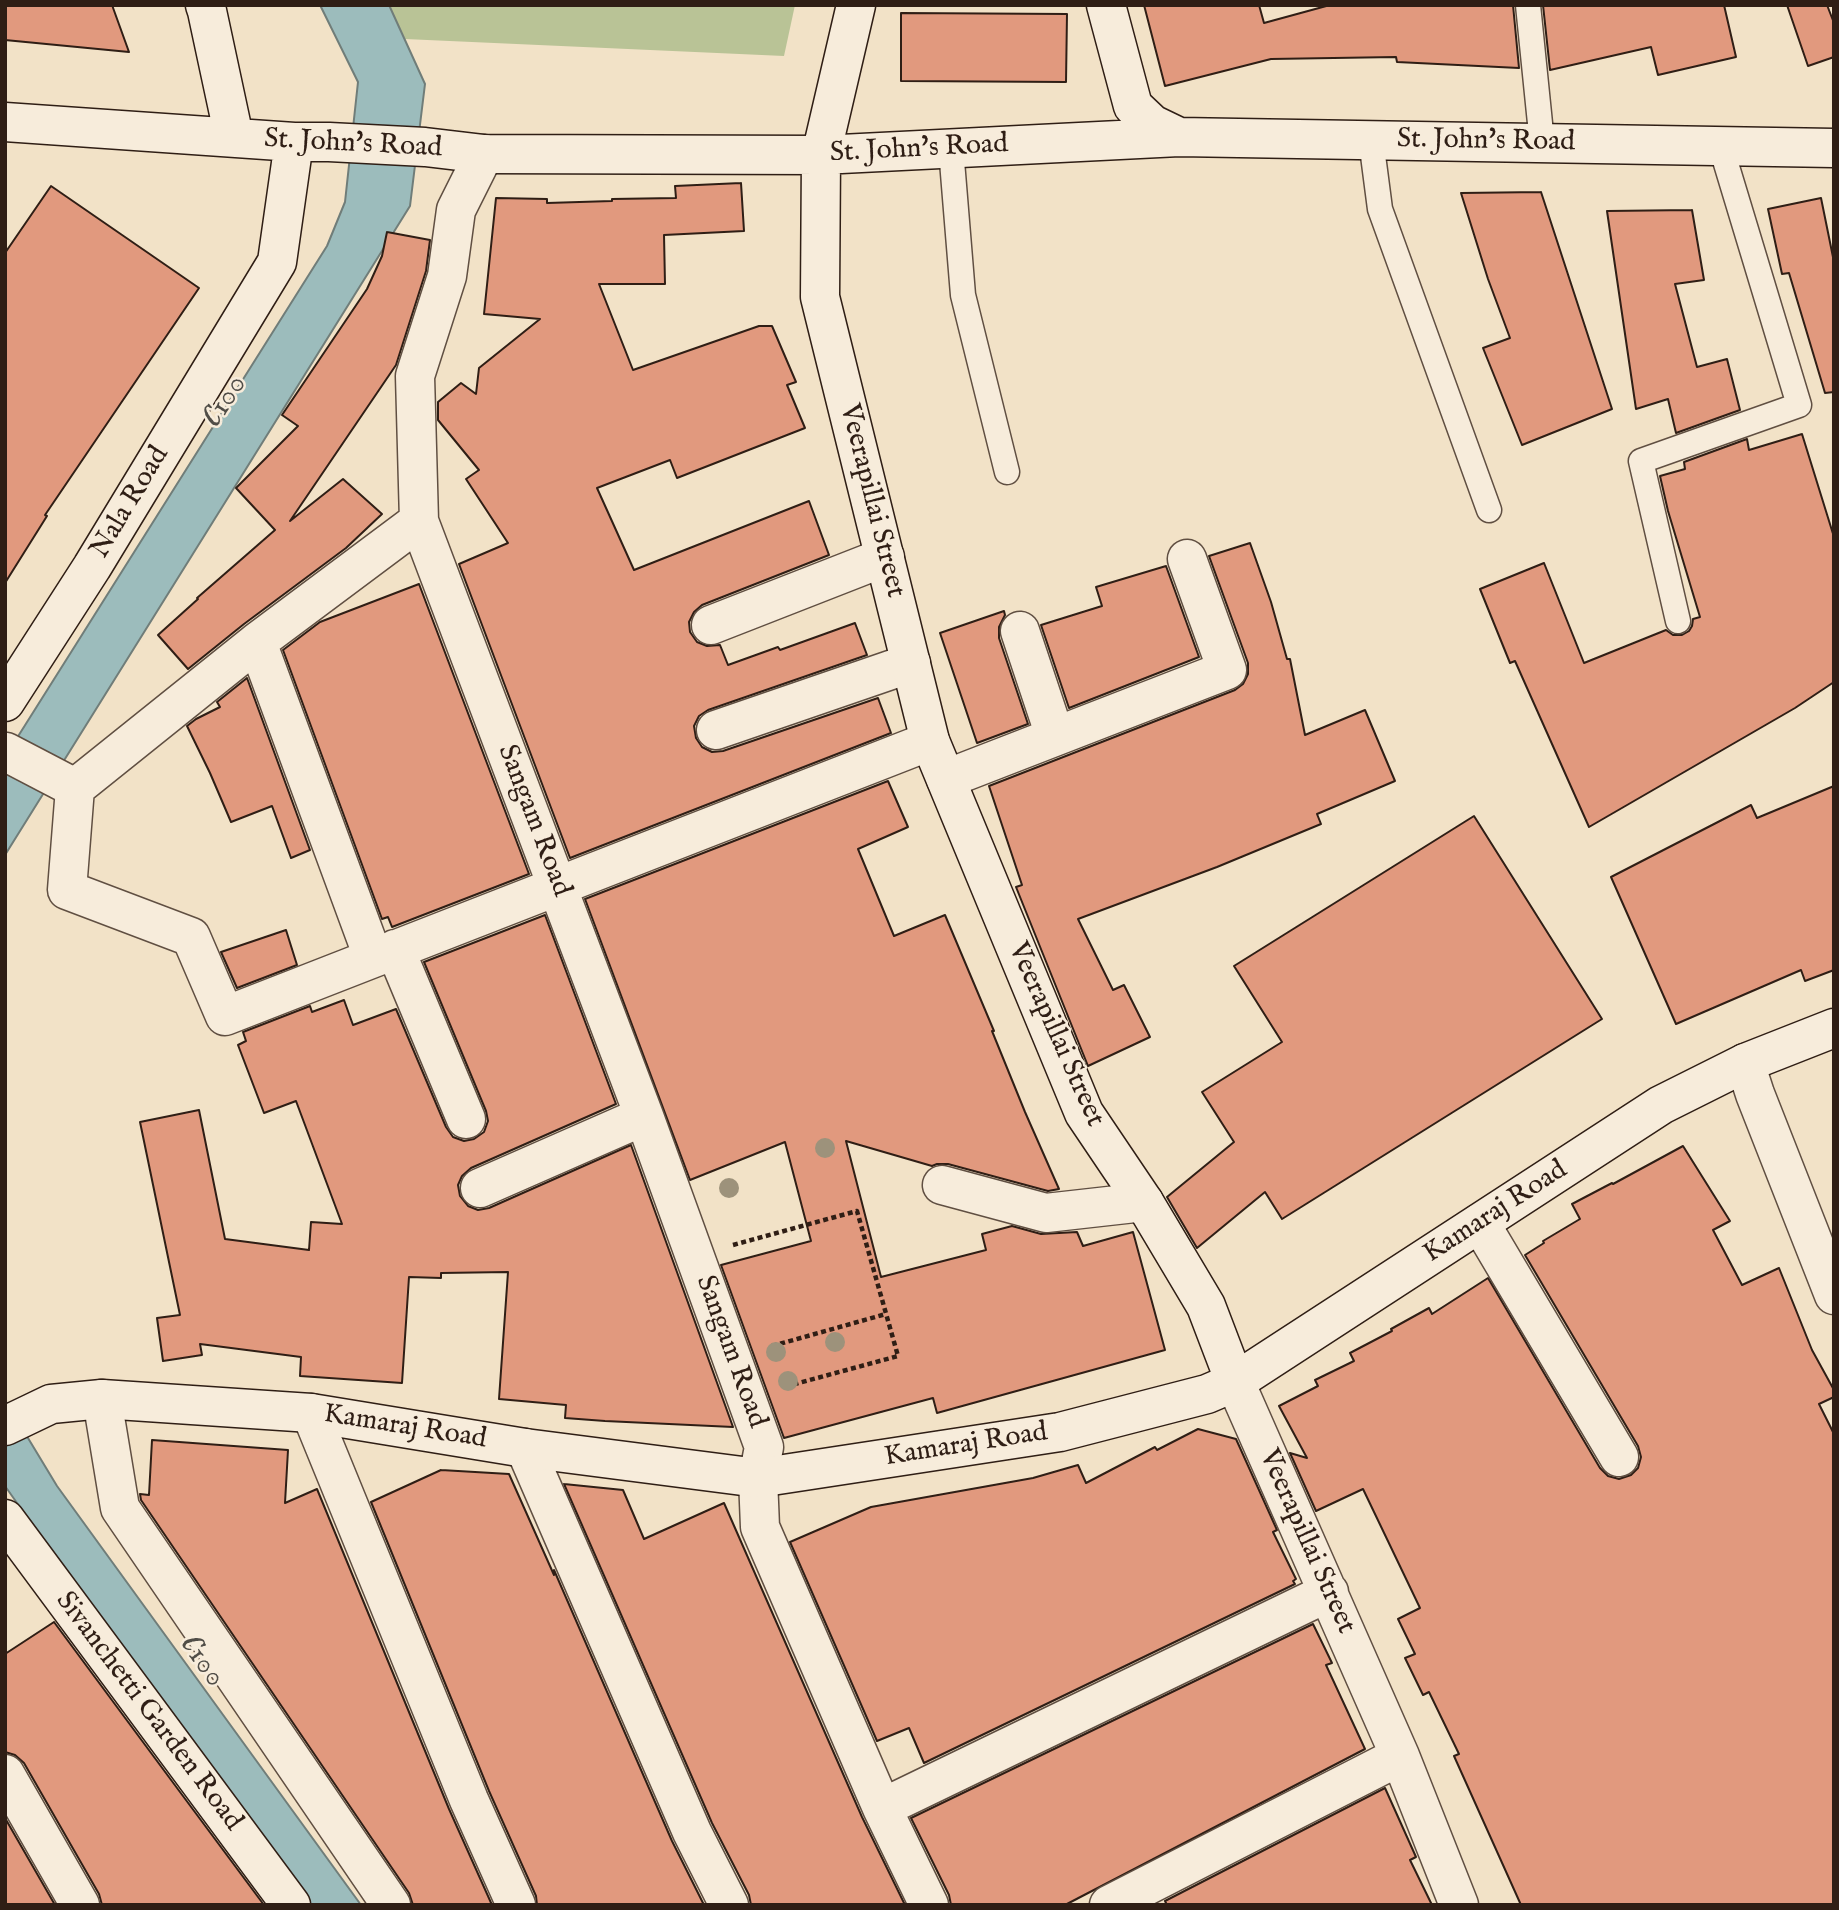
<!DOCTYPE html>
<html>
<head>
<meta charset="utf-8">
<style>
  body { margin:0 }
  #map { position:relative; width:1839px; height:1910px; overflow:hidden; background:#f2e2c7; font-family:"IM FELL English",serif }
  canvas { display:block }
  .frame { position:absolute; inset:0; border:7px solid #2f1e15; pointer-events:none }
</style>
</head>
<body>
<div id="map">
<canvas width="1839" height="1910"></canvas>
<div class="frame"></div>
</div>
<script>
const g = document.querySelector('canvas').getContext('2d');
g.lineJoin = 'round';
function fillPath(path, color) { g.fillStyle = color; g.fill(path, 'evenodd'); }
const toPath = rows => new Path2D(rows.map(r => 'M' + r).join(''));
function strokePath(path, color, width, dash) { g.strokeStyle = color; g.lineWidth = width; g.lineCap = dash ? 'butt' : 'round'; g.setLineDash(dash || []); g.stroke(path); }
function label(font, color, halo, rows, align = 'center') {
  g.font = font + ' "IM FELL English",serif'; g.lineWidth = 5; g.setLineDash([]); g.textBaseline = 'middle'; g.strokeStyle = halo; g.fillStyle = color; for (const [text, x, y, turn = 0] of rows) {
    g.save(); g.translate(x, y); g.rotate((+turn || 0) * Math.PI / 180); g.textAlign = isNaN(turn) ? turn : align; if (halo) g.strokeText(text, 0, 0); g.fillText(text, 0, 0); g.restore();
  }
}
fillPath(toPath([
  [389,5,795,5,784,56,405,39]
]), '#b9c396');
const water = toPath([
  [320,5,389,5,425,84,410,206,5,855,5,757,327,246,345,202,358,82,320,5],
  [5,1400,57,1486,361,1905,301,1905,5,1486,5,1400]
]);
fillPath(water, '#9cbcbc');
strokePath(water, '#707d79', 2);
const building = toPath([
  [5,5,112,5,129,52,5,40,5,5],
  [1144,5,1259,5,1264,23,1330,5,1513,5,1519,68,1397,62,1396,57,1271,59,1165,86,1144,5],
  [1543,5,1724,5,1736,57,1658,75,1651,47,1550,70,1543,5],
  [1787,5,1827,5,1834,23,1834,57,1808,66,1787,5],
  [901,13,1067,14,1066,82,901,81,901,13],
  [741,183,744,231,664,235,665,284,599,284,633,370,759,326,772,326,796,382,787,385,805,428,677,478,670,460,597,488,634,570,809,501,829,555,702,605,694,612,689,622,690,632,697,642,707,646,720,645,728,665,778,647,780,650,855,623,867,655,708,710,699,716,694,726,696,738,702,747,712,752,723,751,878,698,891,733,570,858,459,564,508,543,466,479,479,470,438,420,438,402,461,383,476,394,479,368,540,319,484,314,496,198,547,199,547,203,612,201,612,199,676,198,675,186,741,183],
  [51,186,199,288,45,515,47,516,5,583,5,253,51,186],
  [1541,192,1612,409,1522,445,1483,348,1510,338,1488,279,1461,193,1541,192],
  [1821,198,1834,262,1834,392,1825,393,1789,273,1782,274,1768,209,1821,198],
  [1692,210,1704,280,1675,284,1697,367,1727,359,1740,410,1676,433,1668,399,1636,409,1607,211,1692,210],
  [387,232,430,240,426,271,396,365,290,521,343,479,382,514,346,548,244,624,188,669,158,635,198,599,197,598,275,530,236,488,298,426,282,415,367,289,382,256,387,232],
  [1802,434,1834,537,1834,682,1795,708,1589,827,1515,661,1510,663,1480,589,1544,563,1584,663,1666,630,1673,635,1682,635,1689,631,1692,626,1693,619,1700,617,1668,511,1660,476,1685,469,1684,462,1747,439,1749,450,1802,434],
  [1250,543,1271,602,1287,659,1290,659,1305,735,1365,710,1395,781,1317,814,1321,824,1217,867,1078,919,1113,990,1124,985,1150,1037,1088,1066,1016,887,1022,885,989,786,1235,690,1243,684,1248,674,1248,663,1209,556,1250,543],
  [1166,566,1199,657,1069,708,1041,625,1102,606,1096,587,1166,566],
  [419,584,529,874,392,927,388,917,382,919,283,650,320,622,419,584],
  [1004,611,1005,615,999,627,999,638,1028,724,977,743,940,633,1004,611],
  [247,678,310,850,291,858,272,806,231,822,210,773,187,726,196,719,220,707,217,702,247,678],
  [888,781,908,827,858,849,894,936,945,915,994,1031,992,1031,1025,1112,1059,1189,1048,1191,948,1164,937,1164,932,1166,846,1141,881,1277,986,1250,982,1234,1012,1226,1041,1234,1077,1232,1083,1246,1133,1232,1165,1350,937,1413,933,1398,784,1438,721,1265,811,1241,785,1142,690,1180,585,899,888,781],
  [1834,786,1834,970,1805,981,1801,970,1676,1024,1611,877,1751,805,1757,818,1834,786],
  [1474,816,1602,1019,1282,1219,1265,1192,1197,1248,1167,1197,1234,1142,1202,1092,1282,1042,1234,966,1474,816],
  [545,915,616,1104,471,1168,462,1176,458,1185,460,1196,468,1206,478,1210,489,1208,631,1145,733,1427,605,1421,565,1418,566,1405,499,1399,508,1272,441,1273,441,1278,409,1277,402,1383,300,1376,301,1357,200,1344,202,1355,163,1361,157,1318,180,1315,140,1122,199,1110,225,1239,309,1250,311,1222,342,1224,296,1101,264,1113,238,1045,246,1041,243,1032,310,1006,312,1012,344,1000,353,1025,396,1009,446,1127,453,1137,464,1141,474,1139,484,1132,488,1121,486,1111,424,962,545,915],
  [286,930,297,965,237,988,221,952,286,930],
  [1683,1146,1730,1221,1713,1230,1742,1285,1779,1268,1812,1350,1834,1390,1834,1397,1819,1404,1834,1434,1834,1905,1521,1905,1454,1756,1459,1754,1429,1692,1423,1695,1405,1658,1415,1654,1398,1619,1420,1608,1363,1489,1316,1511,1290,1453,1307,1458,1279,1406,1318,1386,1315,1380,1354,1361,1350,1353,1392,1331,1391,1329,1429,1308,1432,1314,1488,1278,1600,1468,1608,1476,1619,1479,1631,1475,1638,1468,1641,1457,1638,1446,1525,1255,1544,1243,1543,1241,1580,1219,1572,1204,1612,1183,1613,1184,1683,1146],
  [1198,1429,1236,1439,1277,1530,1273,1532,1296,1579,1293,1581,1295,1584,924,1763,909,1728,877,1741,790,1542,871,1507,1033,1478,1078,1465,1086,1483,1155,1447,1157,1450,1198,1429],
  [152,1440,288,1450,285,1503,317,1489,449,1809,492,1905,413,1905,409,1893,141,1500,140,1494,149,1495,152,1440],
  [441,1470,509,1474,554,1575,554,1570,672,1841,704,1905,537,1905,536,1896,489,1791,371,1502,441,1470],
  [564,1484,623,1490,644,1539,724,1503,862,1817,905,1905,751,1905,749,1895,712,1823,564,1484],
  [54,1622,180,1792,264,1905,102,1905,99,1894,24,1763,15,1755,5,1752,5,1654,54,1622],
  [1313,1624,1332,1663,1326,1665,1365,1749,1065,1905,951,1905,949,1895,911,1818,1313,1624],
  [1385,1788,1416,1857,1410,1860,1432,1905,1167,1905,1165,1901,1385,1788],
  [5,1818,55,1905,5,1905,5,1818]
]);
fillPath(building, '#e1997e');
strokePath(building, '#2f1e15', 2);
const lane = toPath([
  [1528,5,1542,143],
  [1371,140,1380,209,1489,510],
  [951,149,963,295,1007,472],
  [1678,621,1641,461,1799,405,1721,147]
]);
const street = toPath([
  [484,154,456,210,447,276,415,376,419,521,644,1116,764,1447,758,1478,760,1527,882,1808,929,1905],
  [711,625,885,557],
  [1020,631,1055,736],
  [257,642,373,957],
  [716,730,911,663],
  [6,752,75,788,67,890,191,937,225,1016,930,741],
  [946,779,1227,670,1187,559],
  [75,788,257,642,419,521],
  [395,949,466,1119],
  [1745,1063,1755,1094,1834,1295],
  [942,1185,1046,1213,1144,1202],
  [480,1188,644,1116],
  [1480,1223,1619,1457],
  [1235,1382,1400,1756,1459,1905],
  [102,1399,120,1508,391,1905],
  [311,1413,469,1800,516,1905],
  [525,1448,692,1832,729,1905],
  [5,1774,80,1905],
  [882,1808,1329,1592],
  [1109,1905,1400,1756]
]);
const secondary = toPath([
  [205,5,207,11,234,137],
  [856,5,821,155,820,297,930,741,1084,1113,1144,1202,1206,1306,1235,1382],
  [1106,5,1133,106,1152,124,1179,137],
  [5,122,294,142,329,142,425,147,484,154,821,155,1179,137,1834,148],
  [5,702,92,567,277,262,294,142],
  [5,1426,51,1404,102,1399,311,1413,525,1448,758,1478,1060,1432,1207,1394,1235,1382,1661,1105,1745,1063,1834,1028],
  [5,1519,291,1905]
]);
strokePath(lane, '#604f42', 27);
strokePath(street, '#604f42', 41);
strokePath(secondary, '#2f1e15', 41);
strokePath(toPath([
  [733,1245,857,1211,898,1356,784,1387],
  [772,1346,886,1314]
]), '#2f1e15', 4.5, [5, 3.5]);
strokePath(lane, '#f7ecdb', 24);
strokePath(street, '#f7ecdb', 38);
strokePath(secondary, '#f7ecdb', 38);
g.fillStyle = '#9d927b';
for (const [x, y] of [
  [825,1148],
  [729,1188],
  [835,1342],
  [776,1352],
  [788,1381]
]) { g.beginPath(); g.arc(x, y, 10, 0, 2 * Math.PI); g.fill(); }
label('28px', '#2f1e15', '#f7ecdb', [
  ["St. John's Road",1486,142,1],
  ["St. John's Road",353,145,3],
  ["St. John's Road",919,150,-3],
  ["Veerapillai Street",871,501,76],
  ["Nala Road",131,503,-59],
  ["Sangam Road",533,821,69],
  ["Veerapillai Street",1055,1035,66],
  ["Kamaraj Road",1496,1213,-33],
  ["Sangam Road",730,1352,70],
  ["Kamaraj Road",405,1428,9],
  ["Kamaraj Road",966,1446,-9],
  ["Veerapillai Street",1306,1542,66],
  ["Sivanchetti Garden Road",148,1712,53]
]);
label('italic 30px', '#504d47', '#f7ecdb', [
  ["C100",226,402,-57],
  ["C100",201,1662,55]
]);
</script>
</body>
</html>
